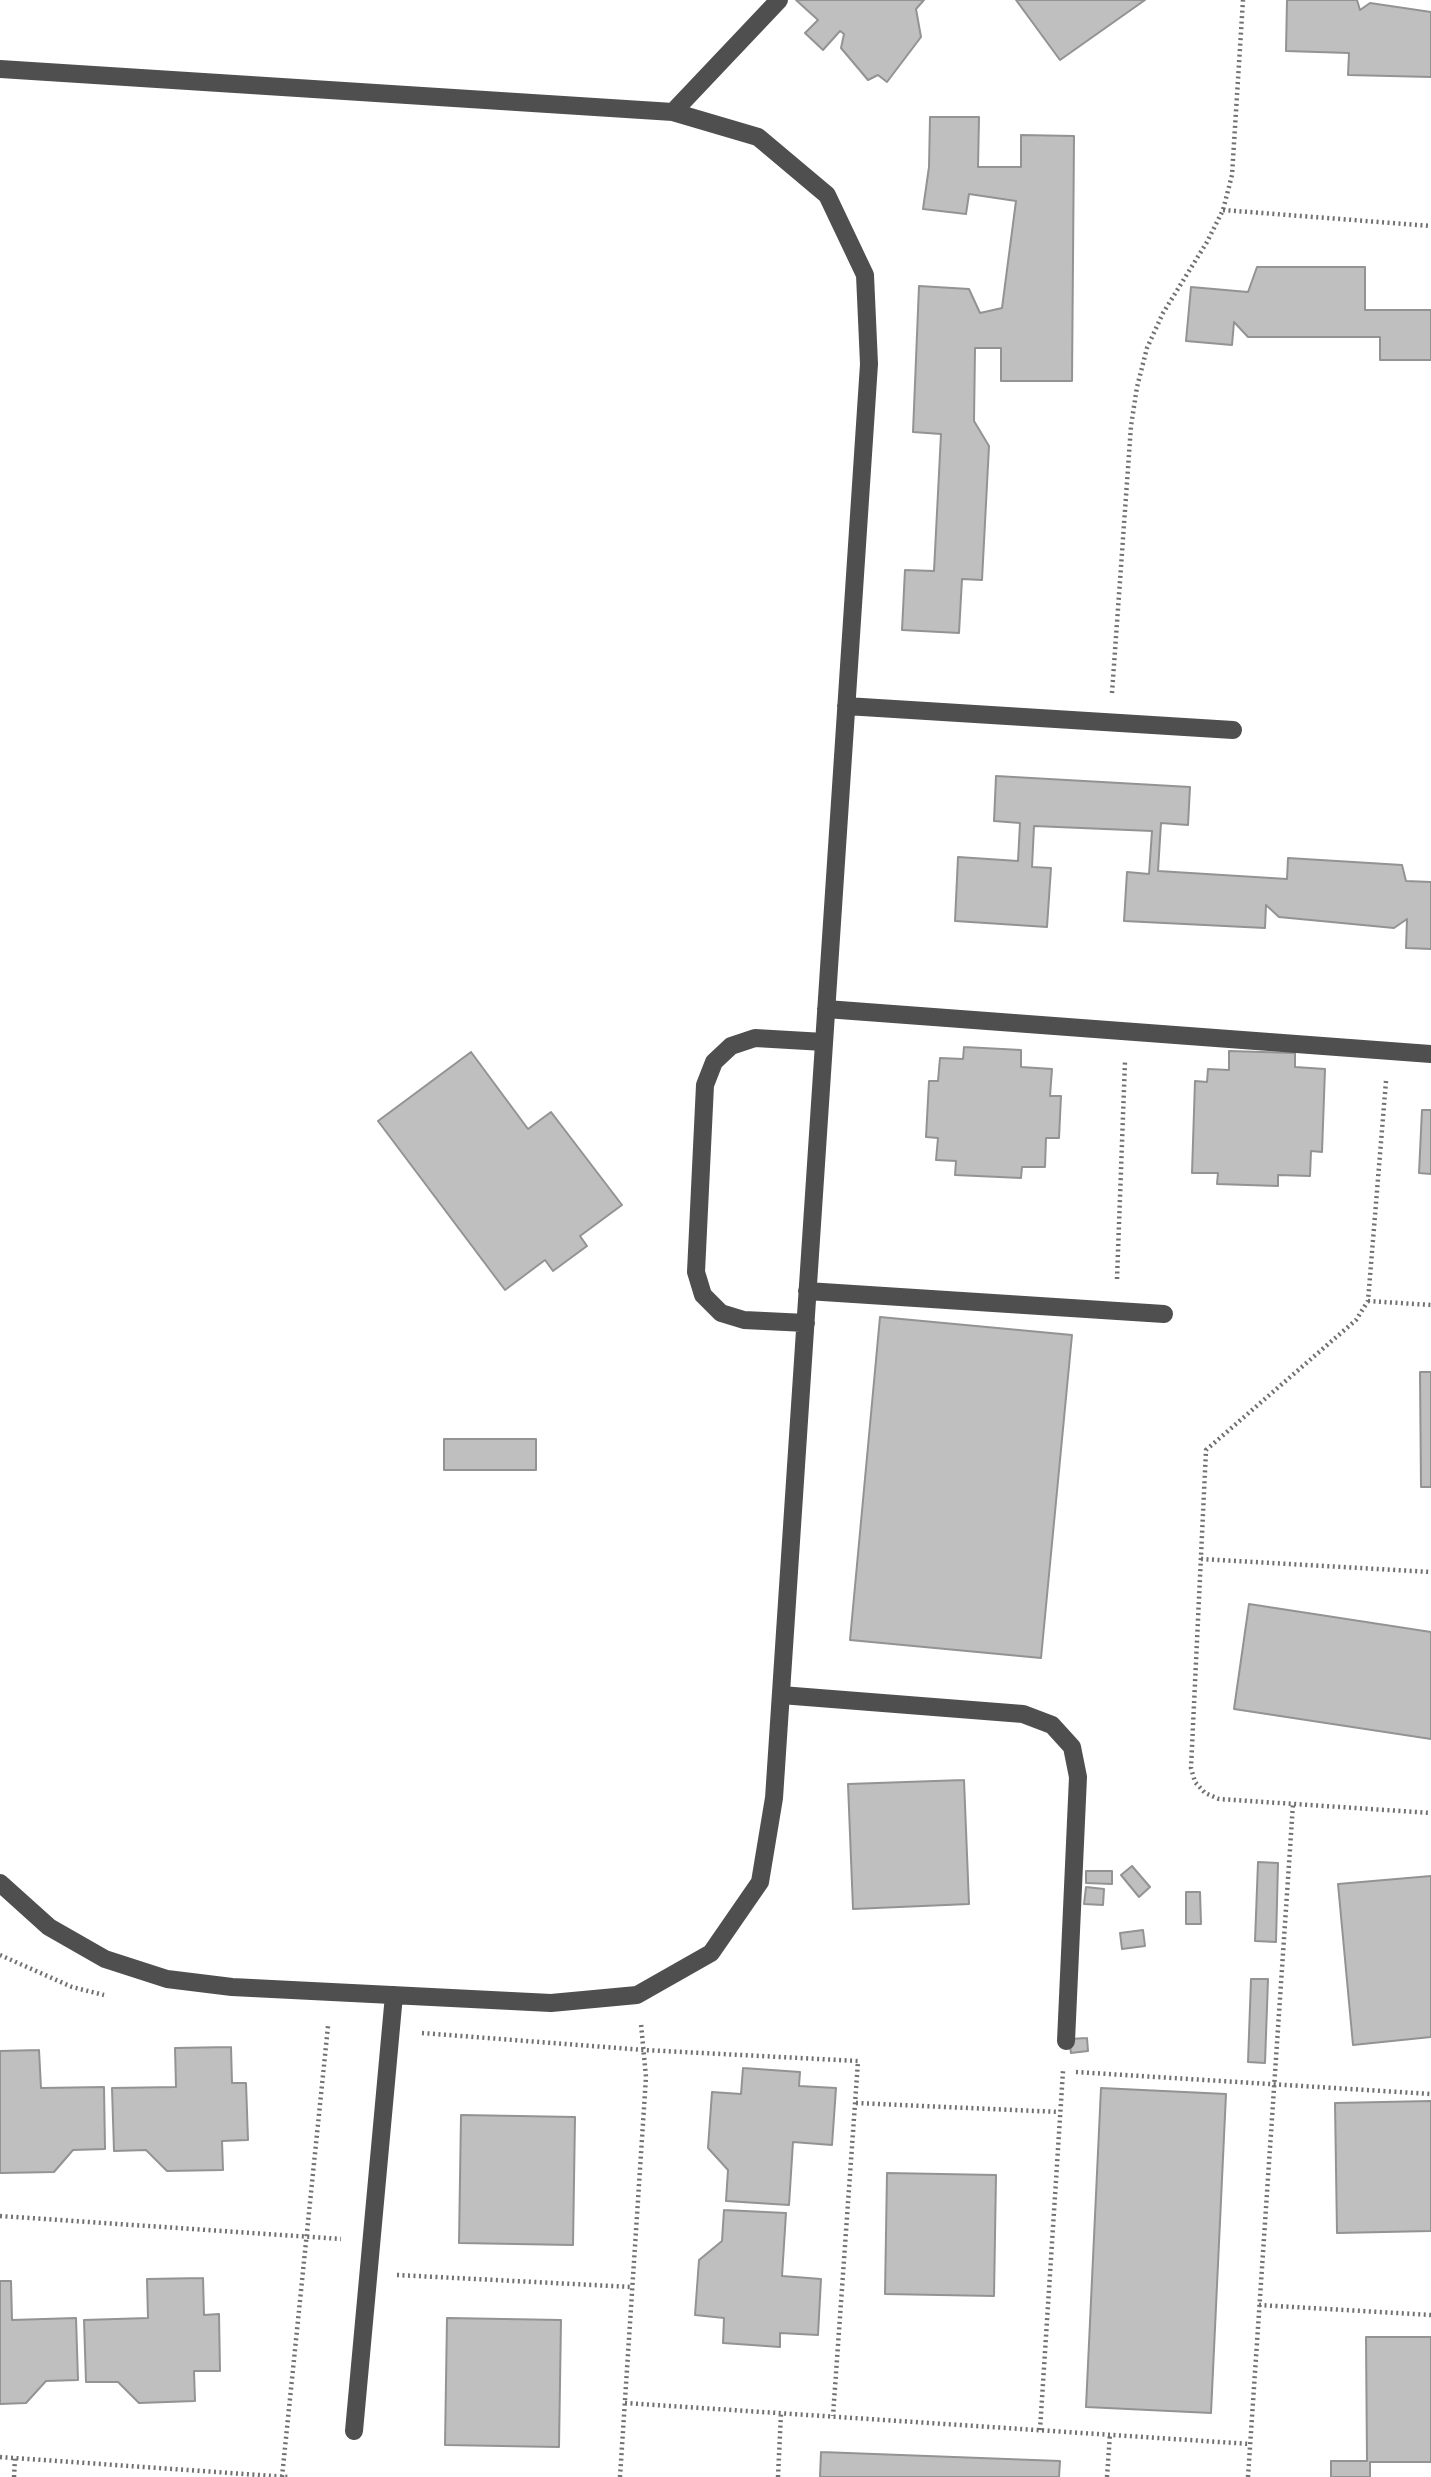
<!DOCTYPE html>
<html>
<head>
<meta charset="utf-8">
<style>
  body { margin:0 }
  canvas { display:block; background:#fff }
</style>
</head>
<body>
<canvas width="1431" height="2477"></canvas>
<script>
const g = document.querySelector('canvas').getContext('2d');
g.lineJoin = 'round';
function fillPath(path, color) { g.fillStyle = color; g.fill(path, 'evenodd'); }
const toPath = rows => new Path2D(rows.map(r => 'M' + r).join(''));
function strokePath(path, color, width, dash) { g.strokeStyle = color; g.lineWidth = width; g.lineCap = dash ? 'butt' : 'round'; g.setLineDash(dash || []); g.stroke(path); }
const building = toPath([
  [796,0,924,0,916,9,921,37,887,82,878,75,868,80,841,48,844,34,840,31,823,50,805,33,818,20,796,0],
  [1016,0,1145,0,1060,60,1016,0],
  [1287,0,1357,0,1360,10,1370,3,1431,12,1431,77,1348,75,1349,53,1286,51,1287,0],
  [930,117,979,117,978,167,1021,167,1021,135,1074,136,1072,381,1001,381,1001,348,975,348,974,421,989,446,982,580,962,579,959,633,902,630,905,570,934,571,941,434,913,432,919,286,969,289,980,313,1002,308,1016,201,969,194,966,214,923,209,929,167,930,117],
  [1257,267,1365,267,1365,310,1431,310,1431,360,1380,360,1380,337,1248,337,1234,322,1232,345,1186,341,1191,287,1248,292,1257,267],
  [996,776,1190,787,1188,825,1161,823,1158,871,1287,879,1288,858,1402,865,1406,881,1431,882,1431,949,1406,948,1407,919,1394,928,1279,917,1266,905,1265,928,1124,921,1127,872,1149,874,1152,831,1034,826,1032,867,1051,868,1047,927,955,921,958,857,1018,861,1020,823,994,821,996,776],
  [964,1047,1021,1050,1021,1067,1052,1069,1050,1096,1061,1096,1059,1138,1046,1138,1045,1167,1022,1167,1021,1178,955,1175,956,1161,936,1160,938,1138,926,1137,929,1081,938,1081,940,1058,963,1059,964,1047],
  [1229,1051,1295,1053,1295,1067,1325,1069,1322,1152,1311,1151,1310,1176,1278,1175,1278,1186,1217,1184,1218,1173,1192,1173,1195,1081,1207,1082,1208,1069,1229,1070,1229,1051],
  [471,1052,528,1129,551,1112,622,1205,580,1236,587,1246,553,1271,545,1260,505,1290,378,1121,471,1052],
  [1422,1110,1431,1110,1431,1174,1419,1173,1422,1110],
  [880,1317,1072,1335,1041,1658,850,1640,880,1317],
  [1420,1372,1431,1372,1431,1487,1421,1487,1420,1372],
  [444,1439,536,1439,536,1470,444,1470,444,1439],
  [1249,1604,1431,1632,1431,1739,1234,1709,1249,1604],
  [964,1780,969,1904,853,1909,848,1784,964,1780],
  [1258,1862,1278,1863,1276,1942,1255,1941,1258,1862],
  [1132,1866,1150,1887,1139,1897,1121,1875,1132,1866],
  [1086,1871,1112,1871,1112,1884,1086,1883,1086,1871],
  [1431,1876,1431,2037,1353,2045,1338,1884,1431,1876],
  [1086,1887,1104,1889,1103,1905,1084,1904,1086,1887],
  [1186,1892,1200,1892,1201,1924,1186,1924,1186,1892],
  [1143,1930,1145,1946,1122,1949,1120,1933,1143,1930],
  [1251,1979,1268,1979,1265,2063,1248,2062,1251,1979],
  [1087,2038,1088,2051,1071,2053,1069,2039,1087,2038],
  [231,2047,232,2083,246,2083,248,2140,222,2141,223,2170,167,2171,146,2150,114,2151,112,2088,176,2087,175,2048,231,2047],
  [39,2050,41,2088,104,2087,105,2149,73,2150,54,2172,0,2173,0,2051,39,2050],
  [743,2068,800,2072,799,2086,836,2088,832,2145,793,2142,789,2205,726,2201,728,2170,708,2148,712,2092,741,2094,743,2068],
  [1101,2088,1226,2094,1211,2413,1086,2407,1101,2088],
  [1431,2101,1431,2231,1337,2233,1335,2103,1431,2101],
  [461,2115,575,2117,573,2245,459,2243,461,2115],
  [887,2173,996,2175,994,2296,885,2294,887,2173],
  [724,2210,786,2213,782,2276,821,2279,818,2335,780,2333,780,2347,723,2343,724,2318,695,2315,699,2260,722,2241,724,2210],
  [203,2278,204,2315,219,2314,220,2371,194,2371,195,2401,139,2403,118,2382,86,2382,84,2320,148,2318,147,2279,203,2278],
  [0,2281,11,2281,12,2320,76,2318,78,2380,46,2381,26,2403,0,2404,0,2281],
  [447,2318,561,2320,559,2447,445,2445,447,2318],
  [1366,2337,1431,2337,1431,2462,1370,2462,1370,2477,1331,2477,1331,2461,1367,2461,1366,2337],
  [821,2452,1060,2461,1059,2477,820,2477,821,2452]
]);
fillPath(building, '#bfbfbf');
strokePath(building, '#939393', 2);
strokePath(toPath([
  [1223,210,1431,226],
  [1112,693,1131,426,1137,387,1147,348,1163,313,1207,242,1223,210,1232,175,1243,0],
  [1386,1081,1368,1301,1356,1320,1206,1450,1191,1768,1195,1782,1205,1793,1219,1799,1431,1813],
  [1117,1279,1125,1061],
  [1368,1301,1431,1305],
  [1201,1559,1431,1572],
  [0,1955,72,1987,104,1995],
  [422,2033,644,2050,858,2061,833,2416],
  [1076,2072,1431,2094],
  [856,2103,1059,2112],
  [0,2216,341,2239],
  [397,2275,632,2287],
  [1259,2305,1431,2315],
  [625,2403,1250,2444],
  [1040,2430,1063,2071],
  [0,2457,288,2477],
  [14,2477,15,2458],
  [282,2477,328,2026],
  [620,2477,646,2077,641,2024],
  [778,2477,781,2413],
  [1107,2477,1110,2434],
  [1248,2477,1293,1804]
]), '#717171', 4.5, [2, 3.5]);
strokePath(toPath([
  [0,69,673,112,758,137,827,195,865,275,869,364,774,1798,760,1882,711,1953,637,1995,551,2003,232,1987,167,1979,105,1959,49,1927,0,1883],
  [673,112,779,0],
  [846,706,1233,730],
  [826,1009,1431,1054],
  [807,1291,1164,1314],
  [806,1323,744,1320,721,1313,703,1295,696,1272,705,1085,714,1062,731,1046,755,1038,824,1042],
  [781,1695,1023,1714,1052,1725,1072,1747,1078,1777,1066,2041],
  [354,2431,394,1995]
]), '#4f4f4f', 18);
</script>
</body>
</html>
